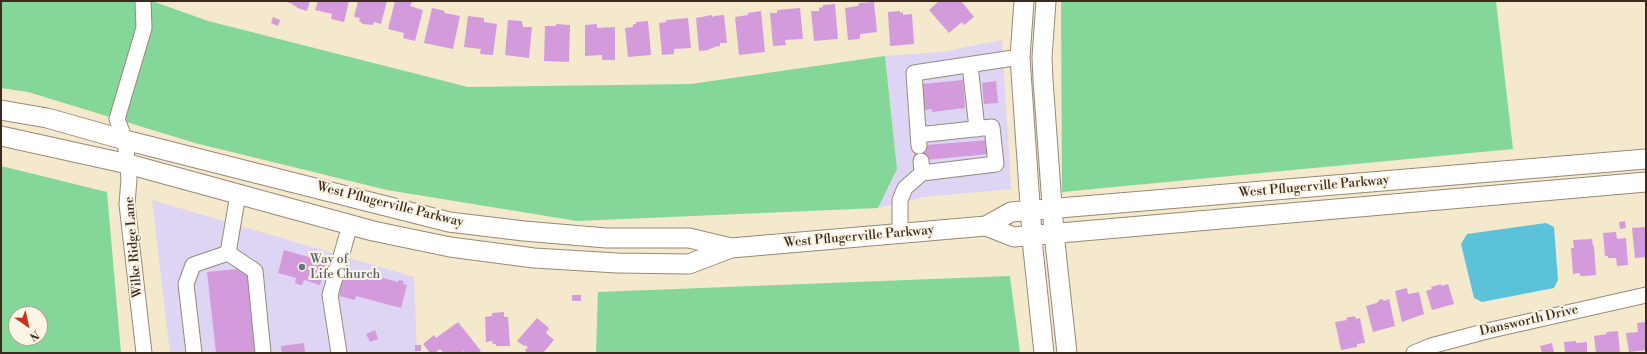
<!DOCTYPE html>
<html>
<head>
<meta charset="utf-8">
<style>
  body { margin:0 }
  #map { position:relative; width:1647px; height:354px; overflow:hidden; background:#f4e8cd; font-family:"Libre Bodoni",serif }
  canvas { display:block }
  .frame { position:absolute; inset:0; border:2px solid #3b2a1e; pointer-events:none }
  .north { position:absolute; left:8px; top:306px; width:40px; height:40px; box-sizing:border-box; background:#fcf5e5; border:1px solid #afa495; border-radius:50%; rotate:146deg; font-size:11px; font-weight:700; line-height:16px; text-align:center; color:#3b2a1e }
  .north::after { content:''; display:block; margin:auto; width:14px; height:18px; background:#c8321e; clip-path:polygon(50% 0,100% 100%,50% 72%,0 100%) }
</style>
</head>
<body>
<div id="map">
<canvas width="1647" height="354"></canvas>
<div class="frame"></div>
<div class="north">N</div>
</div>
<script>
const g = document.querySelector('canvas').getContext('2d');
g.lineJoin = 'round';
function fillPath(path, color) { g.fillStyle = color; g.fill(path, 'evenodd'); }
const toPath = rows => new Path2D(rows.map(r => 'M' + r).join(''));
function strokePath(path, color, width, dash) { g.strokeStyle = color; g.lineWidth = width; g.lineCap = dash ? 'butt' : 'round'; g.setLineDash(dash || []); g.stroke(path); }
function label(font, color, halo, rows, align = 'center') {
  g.font = font + ' "Libre Bodoni",serif'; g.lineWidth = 4; g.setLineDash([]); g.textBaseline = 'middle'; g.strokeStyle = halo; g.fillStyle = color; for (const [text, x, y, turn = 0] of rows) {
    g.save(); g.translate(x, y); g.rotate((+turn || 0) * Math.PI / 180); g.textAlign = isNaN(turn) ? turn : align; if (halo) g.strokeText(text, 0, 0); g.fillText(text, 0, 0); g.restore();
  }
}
fillPath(toPath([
  [1002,40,1011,189,924,197,878,208,897,169,885,56,941,52],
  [152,200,414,277,417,353,170,353]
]), '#ded5f5');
fillPath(toPath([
  [1,1,152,1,208,21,468,87,691,84,885,56,897,169,878,208,577,221,387,190,195,143,28,92,1,88],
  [1061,1,1496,1,1513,149,1062,192],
  [1,166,107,192,121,353,1,353],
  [16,314,40,314,40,338,16,338],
  [1010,276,1020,353,596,353,598,292]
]), '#84d799');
fillPath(toPath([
  [1546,223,1554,227,1558,280,1554,288,1482,302,1474,298,1461,244,1467,234]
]), '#5bc2d9');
fillPath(toPath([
  [287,1,310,1,307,11,297,8,297,7,293,5,293,4,287,2],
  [318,1,349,1,344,22,331,19,332,14,315,10],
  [358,1,387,1,381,24,374,22,373,25,363,24,359,21,360,18,354,17],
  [395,1,412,2,410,6,423,10,415,41,403,38,404,33,388,29],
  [939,1,961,1,974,17,964,25,962,22,949,33,929,10],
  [874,2,877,32,860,34,860,39,848,40,845,8,858,6,859,3],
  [835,4,838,39,814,41,811,11,819,11,819,8,823,7,823,5],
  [432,8,445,11,444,13,460,16,453,49,424,43],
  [800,8,803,39,785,40,786,45,773,46,770,13,777,13,777,10],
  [761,11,765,52,739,55,735,17,748,15,748,13],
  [900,11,900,13,903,12,903,15,912,14,914,44,890,46,888,12],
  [712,15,712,17,714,16,724,15,727,43,720,43,720,46,714,47,713,48,709,49,709,50,699,51,696,18],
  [468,16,484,18,484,22,497,24,493,55,480,54,481,49,464,47],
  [273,17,280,20,278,26,271,23],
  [688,18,691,48,674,49,674,54,662,55,659,23,666,22,666,20],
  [508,20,522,21,523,27,532,27,529,58,505,55],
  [648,21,651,55,628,57,625,28,633,27,633,24,636,24,636,22],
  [556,24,570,25,569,62,544,61,545,26,556,26],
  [597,24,597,28,615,27,615,60,602,60,602,55,585,56,585,25],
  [963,80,965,108,932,112,932,109,924,110,922,84],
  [996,81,998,103,984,104,982,83],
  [988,140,989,154,915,161,914,146],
  [1625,221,1626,228,1620,229,1619,222],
  [1646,227,1646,257,1635,258,1632,228],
  [1616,232,1617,239,1626,238,1628,265,1617,266,1616,258,1608,258,1608,256,1605,256,1603,233],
  [1592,239,1593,246,1594,246,1596,275,1585,276,1580,276,1580,273,1573,274,1571,248,1574,248,1573,240],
  [284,250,326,262,320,285,304,280,302,285,300,285,295,283,296,278,278,273],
  [247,268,255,353,216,353,207,272],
  [344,268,398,282,399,280,404,281,403,284,407,285,401,308,356,296,355,300,339,296,340,292,338,291],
  [1441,284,1441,286,1448,284,1454,304,1432,310,1426,291,1432,289,1431,287],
  [1407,288,1408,294,1419,292,1424,314,1402,322,1395,291],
  [572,295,581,295,581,301,572,301],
  [1382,299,1384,301,1389,299,1395,326,1373,332,1366,306,1377,303,1379,300],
  [504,312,504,317,508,317,510,346,496,346,496,344,493,344,492,341,486,342,485,317,492,316,492,313],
  [1355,316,1356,319,1360,318,1365,343,1357,344,1357,347,1341,350,1335,322,1347,320,1346,318],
  [537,318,549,328,546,333,554,340,543,353,527,353,525,350,528,347,525,345,524,346,517,341],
  [458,322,481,351,478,353,465,353,464,351,461,353,444,353,440,349,435,353,430,353,423,344,434,335,436,338],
  [1646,322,1646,350,1629,352,1626,333,1638,332,1637,323],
  [375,330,378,339,370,342,366,334],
  [1618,331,1620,353,1596,353,1594,336,1607,334,1606,332],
  [1576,341,1576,343,1587,342,1587,353,1565,353,1564,342],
  [304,343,305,353,282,353,281,346],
  [1552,343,1554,353,1542,353,1540,346],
  [415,345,421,345,421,351,415,351]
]), '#d39bdc');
const minor = toPath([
  [143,1,144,28,117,119,125,140,129,179,127,204,144,353],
  [970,65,977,129],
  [918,135,992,127,996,164,922,173],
  [919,146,914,73,1020,57],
  [900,234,900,200,905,188,922,173,921,161],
  [228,253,255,271,263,353],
  [228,253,238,194],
  [194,353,186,284,193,265,228,253],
  [339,353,330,295,350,225],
  [1414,353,1431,346,1487,331,1646,295]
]);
const major = toPath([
  [1024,1,1020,57,1033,249,1044,353],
  [1046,1,1042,57,1043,80,1054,233,1067,353],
  [1,110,47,118,125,140,449,222,524,231,606,238,689,238,731,248],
  [1,136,128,164,373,231,450,247,534,258,617,263,689,264,731,248,986,226,1011,212,1646,159],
  [986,226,1014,237,1646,182]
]);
strokePath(minor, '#988976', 17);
strokePath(major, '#988976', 21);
strokePath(minor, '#fff', 15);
strokePath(major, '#fff', 19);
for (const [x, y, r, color] of [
  [302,267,4,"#6b7280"]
]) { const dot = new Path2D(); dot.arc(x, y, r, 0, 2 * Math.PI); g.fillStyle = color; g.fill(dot); strokePath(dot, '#fcf5e5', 1.5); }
label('13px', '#3b2a1e', '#fcf5e5', [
  ["West Pflugerville Parkway",1314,187,-5],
  ["West Pflugerville Parkway",390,205,14],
  ["West Pflugerville Parkway",859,237,-5],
  ["Wilke Ridge Lane",134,247,-95],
  ["Dansworth Drive",1529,321,-13]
]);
label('13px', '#5b616d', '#fcf5e5', [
  ["Way of",310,260],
  ["Life Church",310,275]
], 'left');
</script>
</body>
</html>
